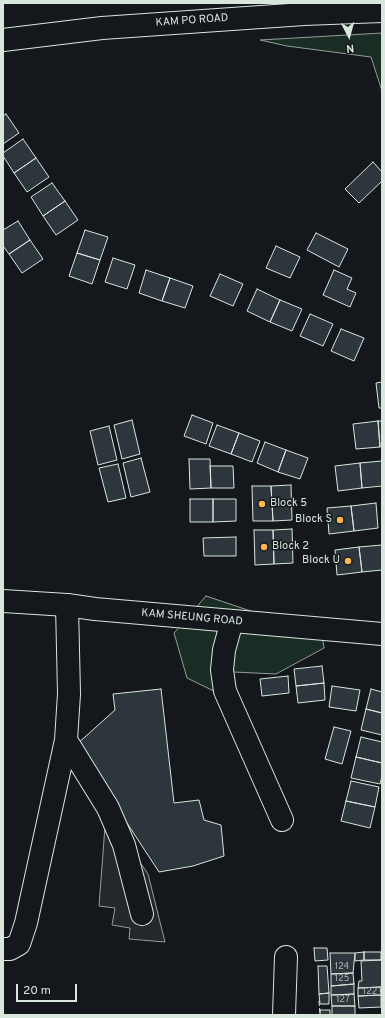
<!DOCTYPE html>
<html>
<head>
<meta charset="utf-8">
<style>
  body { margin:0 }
  #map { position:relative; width:385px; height:1018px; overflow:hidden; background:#14181c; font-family:Overpass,sans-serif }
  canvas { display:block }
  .frame { position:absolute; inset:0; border:4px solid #d8e6dc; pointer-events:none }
  .north { position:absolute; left:329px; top:16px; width:40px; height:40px; -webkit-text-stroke:3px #14181c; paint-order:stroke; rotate:174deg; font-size:11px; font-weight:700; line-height:16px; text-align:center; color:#d8e6dc }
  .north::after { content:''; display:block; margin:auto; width:14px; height:18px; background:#d8e6dc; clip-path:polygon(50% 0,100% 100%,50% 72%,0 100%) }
  .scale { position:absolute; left:16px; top:984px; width:61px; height:18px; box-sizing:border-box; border:2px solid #d8e6dc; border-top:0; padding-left:5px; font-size:12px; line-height:14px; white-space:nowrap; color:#d8e6dc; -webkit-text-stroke:3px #14181c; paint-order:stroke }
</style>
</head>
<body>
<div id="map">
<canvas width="385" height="1018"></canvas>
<div class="frame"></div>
<div class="north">N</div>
<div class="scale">20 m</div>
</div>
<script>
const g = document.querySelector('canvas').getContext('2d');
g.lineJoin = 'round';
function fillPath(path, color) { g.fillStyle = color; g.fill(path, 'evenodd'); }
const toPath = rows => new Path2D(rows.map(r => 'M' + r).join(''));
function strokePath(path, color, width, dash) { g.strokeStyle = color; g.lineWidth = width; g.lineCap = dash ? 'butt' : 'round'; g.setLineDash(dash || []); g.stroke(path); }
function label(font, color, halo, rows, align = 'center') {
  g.font = font + ' Overpass,sans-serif'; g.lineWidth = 3; g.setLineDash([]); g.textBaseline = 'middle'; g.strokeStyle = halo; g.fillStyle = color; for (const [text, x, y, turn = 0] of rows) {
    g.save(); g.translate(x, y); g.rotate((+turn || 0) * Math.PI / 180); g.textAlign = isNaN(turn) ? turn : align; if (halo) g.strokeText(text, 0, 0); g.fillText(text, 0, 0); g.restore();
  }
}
const green = toPath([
  [382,33,382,91,371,57,287,46,260,40,382,33],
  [206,596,322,635,324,648,276,674,234,672,229,675,218,693,187,678,174,633,206,596]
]);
fillPath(green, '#1a2d24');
strokePath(green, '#939e99', 1);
const parking = toPath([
  [106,813,148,874,165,942,129,939,130,928,112,925,115,908,99,906,106,813]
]);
fillPath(parking, '#24282b');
strokePath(parking, '#939e99', 1);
const building = toPath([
  [6,114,19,133,3,144,3,116,6,114],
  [23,139,36,158,14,173,3,156,3,153,23,139],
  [36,158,49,177,27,192,14,173,36,158],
  [373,162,382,172,382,181,359,203,345,189,373,162],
  [52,183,65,201,43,216,31,197,52,183],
  [65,201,78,220,56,235,43,216,65,201],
  [18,221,30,240,9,254,3,246,3,230,18,221],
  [85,230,108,237,100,260,77,253,85,230],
  [316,233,348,249,339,267,307,250,316,233],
  [30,240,43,259,22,273,9,254,30,240],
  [276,246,300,257,290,278,266,268,276,246],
  [77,253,100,260,92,284,69,276,77,253],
  [113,258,135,265,127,289,105,282,113,258],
  [146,270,170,278,162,301,139,293,146,270],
  [334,270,352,278,347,289,356,293,350,307,323,295,334,270],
  [220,274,243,284,233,306,210,296,220,274],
  [170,278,193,286,185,308,162,301,170,278],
  [257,289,280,300,270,322,247,311,257,289],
  [280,300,302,309,292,331,270,322,280,300],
  [310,314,333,324,323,346,300,336,310,314],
  [341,329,364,338,354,361,331,351,341,329],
  [382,382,382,408,379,408,376,383,382,382],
  [192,415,213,423,206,444,184,436,192,415],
  [132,420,140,454,122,459,114,425,132,420],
  [378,421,382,421,382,446,380,447,378,421],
  [378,421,380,447,356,449,353,424,378,421],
  [217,425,239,433,231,454,209,446,217,425],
  [109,426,117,460,98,465,90,431,109,426],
  [239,433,260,441,252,462,231,454,239,433],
  [265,442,286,450,278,472,257,463,265,442],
  [286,450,308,458,300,479,278,472,286,450],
  [141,458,150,492,131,497,123,463,141,458],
  [189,459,210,459,211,488,190,489,189,459],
  [382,461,382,486,362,488,360,463,382,461],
  [360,463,362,488,338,491,335,466,360,463],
  [118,464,126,498,108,502,99,468,118,464],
  [210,466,233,466,234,488,211,488,210,466],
  [291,485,292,520,273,521,271,486,291,485],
  [252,486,271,486,273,521,253,521,252,486],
  [190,499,213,499,213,522,190,522,190,499],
  [213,499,236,499,236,521,213,522,213,499],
  [376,503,378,528,354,531,351,506,376,503],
  [351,506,354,531,329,534,327,508,351,506],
  [292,529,293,563,274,564,273,530,292,529],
  [254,530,273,530,274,564,255,565,254,530],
  [236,537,236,556,204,556,203,538,236,537],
  [382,545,382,570,362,572,359,547,382,545],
  [359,547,362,572,337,575,335,550,359,547],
  [322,666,324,683,296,686,294,669,322,666],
  [288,676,289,693,262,696,260,679,288,676],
  [324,683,325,700,298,703,296,686,324,683],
  [332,686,360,690,356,711,329,707,332,686],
  [161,689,174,803,199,800,204,820,221,825,224,856,193,866,159,872,76,745,115,710,113,694,161,689],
  [371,689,382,692,382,713,366,709,371,689],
  [366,709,382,713,382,735,361,730,366,709],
  [334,727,351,731,342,764,325,759,334,727],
  [361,737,382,742,382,763,356,757,361,737],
  [356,757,382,763,382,776,380,784,351,778,356,757],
  [351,781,379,787,375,807,346,801,351,781],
  [346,801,375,807,370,828,341,821,346,801],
  [314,948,327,948,328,960,315,961,314,948],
  [364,952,381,952,381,960,364,960,364,952],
  [364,952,364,960,355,961,355,953,364,952],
  [330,953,355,953,353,973,331,974,330,953],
  [381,960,382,960,382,987,358,988,359,981,362,981,361,961,381,960],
  [318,966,327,966,329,993,319,994,318,966],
  [353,973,354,984,331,986,331,974,353,973],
  [354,984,354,994,331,995,331,986,354,984],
  [380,987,381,995,358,996,358,988,380,987],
  [329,993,329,1004,320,1004,319,994,329,993],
  [354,994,355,1006,332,1006,331,995,354,994],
  [381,995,381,1007,359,1008,358,996,381,995],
  [332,1006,355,1006,355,1015,332,1015,332,1006],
  [320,1010,330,1010,330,1015,320,1015,320,1010]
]);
fillPath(building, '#2c363c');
strokePath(building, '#d8e6dc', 1);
const minor = toPath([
  [3,40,102,28,304,14,382,11],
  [67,605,69,694,66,740,108,808,124,845,142,914],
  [232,621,224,650,222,670,225,691,282,820],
  [3,949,10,949,19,944,26,923,66,740],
  [284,1015,286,957]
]);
const major = toPath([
  [3,601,67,605,95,609,382,634]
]);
strokePath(minor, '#d8e6dc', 24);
strokePath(major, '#d8e6dc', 24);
strokePath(minor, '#14181c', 22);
strokePath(major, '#14181c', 22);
strokePath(toPath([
  [319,1001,320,1013]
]), '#d8e6dc', 1, [5, 2]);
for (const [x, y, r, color] of [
  [262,504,4,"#ffb74d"],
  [340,520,4,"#ffb74d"],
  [264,547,4,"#ffb74d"],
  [348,561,4,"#ffb74d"]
]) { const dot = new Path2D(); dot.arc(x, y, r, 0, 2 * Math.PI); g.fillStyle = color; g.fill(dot); strokePath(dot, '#14181c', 1.5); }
label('9px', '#adbab4', null, [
  ["124",342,967],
  ["125",342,979],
  ["122",370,992],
  ["127",343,1000]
]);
label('11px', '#d8e6dc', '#14181c', [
  ["KAM PO ROAD",192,21,-4],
  ["KAM SHEUNG ROAD",192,618,5]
]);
label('11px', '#d8e6dc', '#14181c', [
  ["Block 5",270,504],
  ["Block S",332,520,"right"],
  ["Block 2",272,547],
  ["Block U",340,561,"right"]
], 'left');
</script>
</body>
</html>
